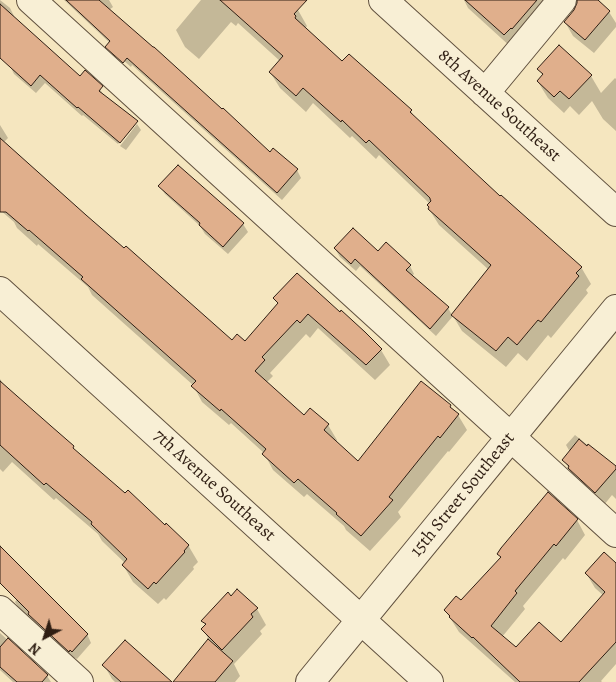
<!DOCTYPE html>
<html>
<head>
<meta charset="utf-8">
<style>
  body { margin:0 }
  #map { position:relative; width:616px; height:682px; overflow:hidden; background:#f5e6bf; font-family:Alegreya,serif }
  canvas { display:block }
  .north { position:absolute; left:20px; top:612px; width:50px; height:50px; -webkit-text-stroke:4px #f8efd5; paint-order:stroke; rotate:220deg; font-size:14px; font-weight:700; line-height:20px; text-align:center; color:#2f1e13 }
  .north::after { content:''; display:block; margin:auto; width:18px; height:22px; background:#2f1e13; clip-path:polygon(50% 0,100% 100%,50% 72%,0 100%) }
</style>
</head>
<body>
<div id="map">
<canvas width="616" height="682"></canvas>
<div class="north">N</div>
</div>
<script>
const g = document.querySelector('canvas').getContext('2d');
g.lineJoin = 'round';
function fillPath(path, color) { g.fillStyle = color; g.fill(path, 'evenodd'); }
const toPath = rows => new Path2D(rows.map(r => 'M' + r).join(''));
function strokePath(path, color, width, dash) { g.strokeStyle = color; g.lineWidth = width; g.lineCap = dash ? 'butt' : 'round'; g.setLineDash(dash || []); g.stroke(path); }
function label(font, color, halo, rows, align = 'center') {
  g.font = font + ' Alegreya,serif'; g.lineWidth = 5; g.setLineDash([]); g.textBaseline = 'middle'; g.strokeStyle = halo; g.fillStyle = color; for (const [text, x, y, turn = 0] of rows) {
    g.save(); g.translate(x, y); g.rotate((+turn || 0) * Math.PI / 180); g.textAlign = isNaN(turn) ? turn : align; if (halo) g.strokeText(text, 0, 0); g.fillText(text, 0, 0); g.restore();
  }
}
fillPath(toPath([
  [0,0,10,8,14,16,13,18,80,77,100,89,105,98,137,122,137,123,135,123,118,144,83,115,82,116,45,83,36,93,14,74,10,66,0,40],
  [64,0,109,0,113,7,109,10,270,153,297,170,301,178,282,200,132,65,131,67,114,52,110,43],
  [201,0,287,0,298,10,307,26,305,29,342,63,411,111,414,117,501,198,581,267,591,284,586,290,588,293,551,338,548,335,527,361,518,353,506,367,462,331,453,316,436,336,360,266,356,271,340,257,335,249,378,253,410,266,414,274,412,276,448,308,452,315,489,270,439,225,429,209,430,204,379,155,376,159,352,136,350,138,313,103,306,112,280,88,270,72,280,61,238,23,236,26,231,22,199,59,185,47,176,30],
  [464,0,563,0,512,48,468,8],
  [577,0,596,0,609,12,616,23,616,27,594,53,573,36,565,22,575,11,579,2],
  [539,69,591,76,601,93,615,78,616,79,616,131,603,119,592,101,579,115,570,106,564,113,548,98,538,82,543,76],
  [137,124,141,130,126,150,120,146],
  [0,125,8,138,3,143,85,216,232,342,245,343,279,305,275,299,297,274,381,350,390,365,375,380,318,328,310,338,306,334,270,373,273,376,266,383,304,416,328,425,337,440,336,442,359,463,450,406,453,411,458,415,467,430,449,452,448,451,398,512,401,517,370,551,346,530,344,526,307,494,304,497,273,470,264,453,231,423,229,425,202,402,193,385,92,295,88,287,38,244,37,246,17,228,14,222,0,210],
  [160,186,243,224,248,232,228,254,205,234,200,226,165,194],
  [0,379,5,387,73,447,75,452,188,545,198,562,193,567,194,569,166,600,164,598,158,604,133,582,123,565,125,563,102,541,98,534,56,498,54,500,12,462,3,472,0,469],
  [575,435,616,468,616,499,612,495,604,505,575,479,564,460,570,452,566,445],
  [577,520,585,535,565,560,563,558,523,606,525,609,502,637,516,649,561,644,604,596,595,588,586,573,616,565,616,664,601,681,602,682,515,682,459,632,445,610,461,602,501,559,499,554],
  [0,548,87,634,91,643,77,659,75,658,74,659,20,610,15,602,17,599,0,582],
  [231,598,257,609,266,625,260,631,262,634,234,664,240,676,235,682,174,682,209,640,203,629,206,626,203,621],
  [0,633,47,676,51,682,13,682,0,670],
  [104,665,170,682,115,682,112,679]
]), '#0003');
const building = toPath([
  [66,0,99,0,153,47,154,47,222,109,223,108,270,152,273,148,298,169,277,193,127,58,123,63,105,47,110,41,66,0],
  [220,0,307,0,294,14,296,16,295,18,342,61,349,54,412,110,410,112,500,196,501,195,582,267,576,273,579,276,541,322,538,320,517,345,508,337,496,351,451,315,491,265,428,209,429,207,427,205,431,201,430,199,430,198,369,140,366,143,342,120,341,122,303,88,296,96,269,72,283,56,220,0],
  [465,0,537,0,512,29,511,28,504,35,465,0],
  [577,0,598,0,610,11,585,40,564,22,574,10,577,3,577,0],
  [0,4,80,76,85,70,103,86,99,91,138,121,120,143,78,107,77,108,40,75,31,86,0,58,0,4],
  [559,45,592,75,569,99,560,91,554,97,537,81,543,74,537,69,559,45],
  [0,138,86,215,124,248,126,246,232,340,237,334,245,341,278,303,273,298,297,273,340,312,341,310,365,332,382,349,366,365,308,314,300,323,297,320,262,357,265,360,255,371,304,415,310,408,329,424,324,430,358,461,421,381,451,405,450,407,459,414,440,438,438,436,389,497,393,500,361,536,336,514,337,513,298,479,294,483,262,454,266,449,221,409,220,411,191,386,196,381,81,279,83,277,29,230,28,231,6,212,0,212,0,138],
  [178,165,244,223,223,247,199,225,200,223,158,186,178,165],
  [353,228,378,251,386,242,411,265,406,270,449,307,430,329,355,259,351,264,334,248,353,228],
  [0,381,51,426,74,446,73,448,125,493,128,490,165,525,166,523,189,545,184,551,185,552,156,584,154,582,148,589,122,565,127,559,91,524,92,522,46,483,44,485,0,445,0,381],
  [579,439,587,446,588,444,616,466,616,469,595,493,568,468,569,466,562,460,579,439],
  [548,492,578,519,556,546,554,544,515,591,517,593,491,626,516,647,539,622,561,642,605,592,585,573,604,552,616,563,616,642,579,682,520,682,473,637,472,638,449,617,450,616,444,610,456,596,461,600,501,557,497,554,501,548,548,492],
  [0,546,88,634,72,652,70,650,69,652,28,614,29,612,0,583,0,546],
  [237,589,258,608,251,614,253,617,222,650,201,629,206,624,201,621,228,592,231,596,237,589],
  [8,638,48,675,42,682,17,682,0,667,0,647,8,638],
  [208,639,233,661,215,682,173,682,208,639],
  [125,640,172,682,121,682,102,665,125,640]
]);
fillPath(building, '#e0af8c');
strokePath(building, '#2f1e13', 1);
const minor = toPath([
  [31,0,616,533],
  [383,0,616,212],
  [485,93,562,0],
  [0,291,429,682],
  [0,610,79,682],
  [310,682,616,309]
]);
strokePath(minor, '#60503e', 30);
strokePath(minor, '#f8efd5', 28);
label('18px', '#2f1e13', '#f8efd5', [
  ["8th Avenue Southeast",499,106,42],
  ["7th Avenue Southeast",214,486,42],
  ["15th Street Southeast",463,495,-51]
]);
</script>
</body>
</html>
